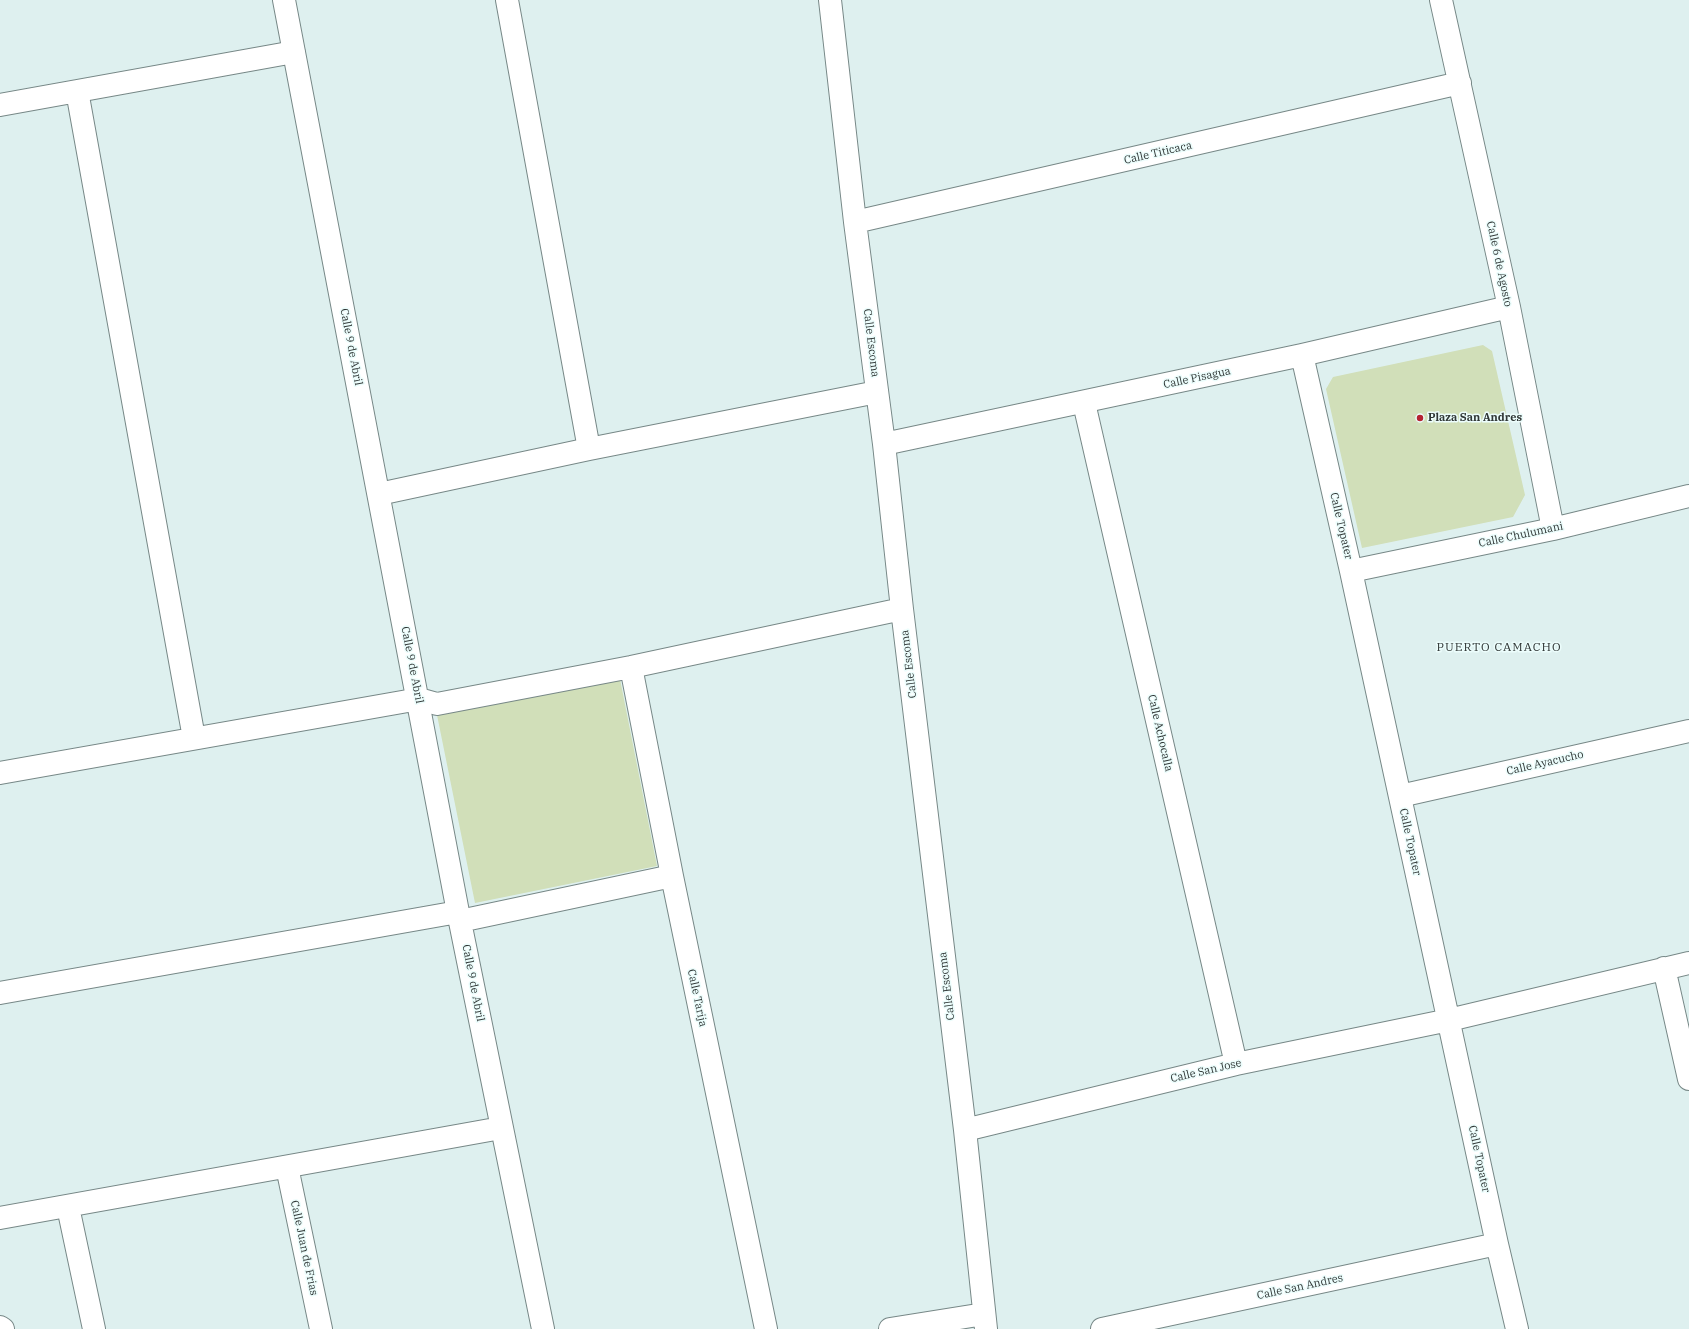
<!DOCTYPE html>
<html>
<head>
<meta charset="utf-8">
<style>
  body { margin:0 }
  canvas { display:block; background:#def0ef }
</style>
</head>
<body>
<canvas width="1689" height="1329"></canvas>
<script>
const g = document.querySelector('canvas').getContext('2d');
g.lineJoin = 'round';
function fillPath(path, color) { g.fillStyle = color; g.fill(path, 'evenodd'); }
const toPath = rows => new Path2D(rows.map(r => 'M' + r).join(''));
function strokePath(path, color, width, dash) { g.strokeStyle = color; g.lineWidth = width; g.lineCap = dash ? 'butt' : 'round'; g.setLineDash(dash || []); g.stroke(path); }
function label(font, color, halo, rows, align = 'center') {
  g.font = font + ' "IBM Plex Serif",serif'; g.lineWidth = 3; g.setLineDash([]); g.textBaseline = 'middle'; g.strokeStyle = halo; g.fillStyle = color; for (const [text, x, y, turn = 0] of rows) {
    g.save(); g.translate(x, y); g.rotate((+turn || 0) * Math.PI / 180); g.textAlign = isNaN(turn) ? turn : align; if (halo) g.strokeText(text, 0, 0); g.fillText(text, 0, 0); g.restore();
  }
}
fillPath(toPath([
  [1483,345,1492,351,1525,495,1513,517,1362,548,1326,389,1333,377],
  [620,679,657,866,475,903,437,715]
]), '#d1dfb9');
const minor = toPath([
  [284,0,458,912,543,1329],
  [507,0,589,449],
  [830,0,855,222,884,444,902,609,965,1130,986,1329],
  [1441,0,1509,307,1553,529],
  [77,91,194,738],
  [0,105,294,52],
  [855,222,1460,83],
  [1302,355,1351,571,1497,1244,1517,1329],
  [1084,403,1236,1064],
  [884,444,1302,355,1509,307],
  [379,494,589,449,877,392],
  [1351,571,1553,529,1689,496],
  [631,667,672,876,766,1329],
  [0,773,419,699,437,704,631,667,902,609],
  [1400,796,1689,731],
  [460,921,672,876],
  [1664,968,1689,1079],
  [0,993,458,912],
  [965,1130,1236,1064,1449,1020,1689,963],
  [287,1167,321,1329],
  [68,1207,94,1329],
  [0,1218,501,1128],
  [0,1327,3,1329],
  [890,1329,984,1314],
  [1102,1329,1497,1244]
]);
strokePath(minor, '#778887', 24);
strokePath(minor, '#fff', 22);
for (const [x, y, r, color] of [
  [1420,418,4,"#b52332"]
]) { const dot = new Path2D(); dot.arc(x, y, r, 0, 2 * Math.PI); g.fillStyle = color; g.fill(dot); strokePath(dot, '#ecfdfc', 1.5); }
label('11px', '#303736', '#ecfdfc', [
  ["Calle Titicaca",1158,153,-13],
  ["Calle 6 de Agosto",1499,264,78],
  ["Calle Escoma",871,343,83],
  ["Calle 9 de Abril",351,347,79],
  ["Calle Pisagua",1197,378,-12],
  ["Calle Topater",1341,526,77],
  ["Calle Chulumani",1521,535,-12],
  ["Calle Escoma",909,664,-97],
  ["Calle 9 de Abril",412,665,79],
  ["Calle Achocalla",1160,733,77],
  ["Calle Ayacucho",1545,763,-13],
  ["Calle Topater",1410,842,78],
  ["Calle 9 de Abril",473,983,79],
  ["Calle Escoma",947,986,-97],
  ["Calle Tarija",697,998,78],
  ["Calle San Jose",1206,1071,-13],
  ["Calle Topater",1479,1159,78],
  ["Calle Juan de Frias",304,1248,78],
  ["Calle San Andres",1300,1287,-12]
]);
label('bold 11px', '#303736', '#ecfdfc', [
  ["Plaza San Andres",1428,418]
], 'left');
g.letterSpacing = '1px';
label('12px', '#303736', '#ecfdfc', [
  ["PUERTO CAMACHO",1499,648]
]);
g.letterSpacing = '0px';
</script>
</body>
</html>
